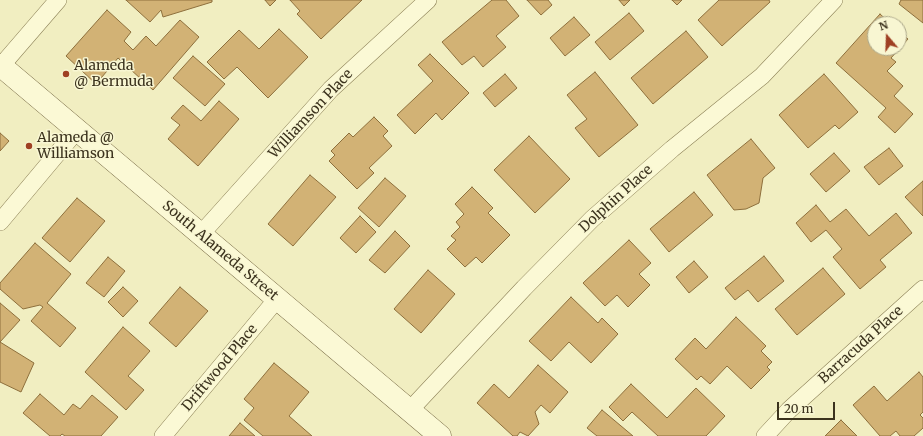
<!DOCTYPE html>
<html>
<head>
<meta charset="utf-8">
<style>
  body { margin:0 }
  #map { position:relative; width:923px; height:436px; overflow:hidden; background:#f1eec1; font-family:Merriweather,serif }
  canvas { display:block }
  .north { position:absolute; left:867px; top:16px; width:40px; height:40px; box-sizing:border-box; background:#f8f6d2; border:1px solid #aca88a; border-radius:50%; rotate:341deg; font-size:11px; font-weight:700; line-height:16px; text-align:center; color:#3b321d }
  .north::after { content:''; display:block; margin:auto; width:14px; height:18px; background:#9f4023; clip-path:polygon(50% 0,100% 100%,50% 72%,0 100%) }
  .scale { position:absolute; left:777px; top:402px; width:58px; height:18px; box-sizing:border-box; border:2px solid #3b321d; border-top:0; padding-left:5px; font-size:12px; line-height:14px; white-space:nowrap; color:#3b321d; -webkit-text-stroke:3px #f8f6d2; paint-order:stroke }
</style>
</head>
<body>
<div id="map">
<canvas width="923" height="436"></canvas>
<div class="north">N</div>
<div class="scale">20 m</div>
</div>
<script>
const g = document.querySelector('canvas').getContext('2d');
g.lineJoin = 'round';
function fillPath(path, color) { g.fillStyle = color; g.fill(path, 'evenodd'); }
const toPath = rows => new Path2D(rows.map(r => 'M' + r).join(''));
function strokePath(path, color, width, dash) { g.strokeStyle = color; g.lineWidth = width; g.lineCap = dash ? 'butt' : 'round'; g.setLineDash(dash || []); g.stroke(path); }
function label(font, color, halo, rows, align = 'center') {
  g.font = font + ' Merriweather,serif'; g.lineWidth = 3; g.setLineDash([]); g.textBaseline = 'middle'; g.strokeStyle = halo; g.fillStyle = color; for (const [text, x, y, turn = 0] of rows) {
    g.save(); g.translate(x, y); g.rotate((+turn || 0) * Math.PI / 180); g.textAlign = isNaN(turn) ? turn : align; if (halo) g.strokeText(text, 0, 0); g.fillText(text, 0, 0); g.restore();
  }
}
const building = toPath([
  [126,0,212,0,212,2,163,17,161,10,150,22,126,0],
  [265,0,276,0,270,6,265,0],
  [290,0,362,0,321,39,297,14,300,11,290,0],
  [492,0,506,0,519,16,496,36,506,47,483,67,474,56,462,65,442,42,492,0],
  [527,0,548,0,552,5,541,15,527,0],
  [619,0,630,0,624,6,619,0],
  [672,0,682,0,677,5,672,0],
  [719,0,769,0,770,2,722,46,698,20,719,0],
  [901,0,923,0,923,23,899,4,901,0],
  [107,10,131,32,124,41,133,50,146,36,156,46,180,20,199,37,153,90,118,58,96,84,66,56,107,10],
  [629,13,644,31,610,60,595,42,629,13],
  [880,14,891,24,875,24,875,48,899,48,899,31,908,39,891,58,896,62,887,71,903,86,894,96,913,114,895,133,878,117,886,108,836,63,880,14],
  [574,17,590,35,565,56,550,38,574,17],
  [279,29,308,57,268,98,237,67,224,79,207,62,239,30,259,49,279,29],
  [686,31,708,57,653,104,631,78,686,31],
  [430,54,469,93,442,120,436,113,415,134,397,115,433,81,418,65,430,54],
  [193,56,225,84,205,106,173,78,193,56],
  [595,72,638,125,599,157,575,128,587,119,567,95,595,72],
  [505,74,517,88,495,107,483,93,505,74],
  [824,74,858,112,839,129,835,125,808,148,779,115,824,74],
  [219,101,239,119,198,166,168,139,180,125,171,118,183,105,201,121,219,101],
  [374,117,388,131,383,136,392,146,369,168,374,173,357,189,329,161,335,155,331,151,349,133,353,137,374,117],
  [0,133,9,141,0,151,0,133],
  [529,136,570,179,535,213,494,170,529,136],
  [751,139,775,168,763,178,759,203,746,209,734,210,707,175,751,139],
  [889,148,903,166,879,185,864,167,889,148],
  [834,153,850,171,826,192,810,174,834,153],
  [310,175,336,197,293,246,268,224,310,175],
  [385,178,406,196,379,227,358,208,385,178],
  [923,181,923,216,905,197,923,181],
  [472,187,493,208,488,213,510,235,482,263,476,257,465,267,447,249,456,240,451,236,460,227,456,222,464,214,455,204,472,187],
  [694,192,713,215,669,252,650,229,694,192],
  [77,198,105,221,70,262,42,238,77,198],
  [816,205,830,222,846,209,869,236,896,213,912,233,880,260,886,267,860,289,833,257,842,249,826,230,811,242,796,223,816,205],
  [360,216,376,232,356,253,340,238,360,216],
  [395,231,410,246,385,273,369,260,395,231],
  [629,240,651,263,639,274,650,285,628,307,617,295,605,306,583,283,629,240],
  [35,243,71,274,47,303,76,328,60,347,31,321,43,307,40,305,23,309,0,289,0,283,35,243],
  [764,256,784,281,758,302,748,290,735,300,725,288,764,256],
  [108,257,125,271,104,297,86,283,108,257],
  [694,261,708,277,689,293,676,277,694,261],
  [823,268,845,294,797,335,775,309,823,268],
  [428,270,455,294,421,333,394,309,428,270],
  [123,287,138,301,123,317,108,302,123,287],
  [180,287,208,311,176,347,149,323,180,287],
  [571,297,598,323,602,318,618,334,591,363,569,342,551,361,529,341,571,297],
  [0,303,20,320,0,342,34,363,21,392,0,382,0,303],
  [736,317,766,346,761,351,772,362,767,367,770,370,751,389,727,366,710,384,701,376,697,380,675,359,695,338,706,349,736,317],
  [123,327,150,351,128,376,144,390,126,410,85,372,123,327],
  [274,363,309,392,289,416,312,436,263,436,244,420,254,408,244,399,274,363],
  [538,365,568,392,550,413,541,405,535,412,539,424,528,436,520,432,517,436,513,436,477,403,494,384,509,398,538,365],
  [919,372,923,377,923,412,920,415,923,418,923,428,914,436,900,436,896,431,890,436,880,436,853,405,874,386,887,401,919,372],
  [631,384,667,418,696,388,725,416,706,436,658,436,632,412,623,421,609,407,631,384],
  [40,394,64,415,73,404,80,409,92,395,118,417,101,436,65,436,62,434,60,436,50,436,23,413,40,394],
  [602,410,633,436,597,436,587,428,602,410],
  [841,420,857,436,825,436,841,420],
  [240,423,255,436,229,436,240,423]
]);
fillPath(building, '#d2b275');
strokePath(building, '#8d6f3c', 1);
const street = toPath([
  [1,66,58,0],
  [0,222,77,130],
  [201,234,331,89,428,0],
  [409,411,524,288,592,219,672,149,762,76,834,0],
  [163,436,277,299],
  [765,436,789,410,923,289]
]);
const secondary = toPath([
  [0,65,440,436]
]);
strokePath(street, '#8c8057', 18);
strokePath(secondary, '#6e603b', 23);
strokePath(street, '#fbf9d5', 17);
strokePath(secondary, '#fbf9d5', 22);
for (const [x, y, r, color] of [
  [66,74,4,"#9f4023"],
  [29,146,4,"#9f4023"]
]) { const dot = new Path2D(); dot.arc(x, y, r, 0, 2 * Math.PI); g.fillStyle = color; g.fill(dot); strokePath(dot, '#f8f6d2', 1.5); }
label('14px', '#3b321d', '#f8f6d2', [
  ["Alameda",74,66],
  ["@ Bermuda",74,82],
  ["Alameda @",37,138],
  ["Williamson",37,154]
], 'left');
label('14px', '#3b321d', '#f8f6d2', [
  ["Williamson Place",311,114,-47],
  ["Dolphin Place",616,199,-42],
  ["South Alameda Street",220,251,40],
  ["Barracuda Place",861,345,-42],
  ["Driftwood Place",220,368,-50]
]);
</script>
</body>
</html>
